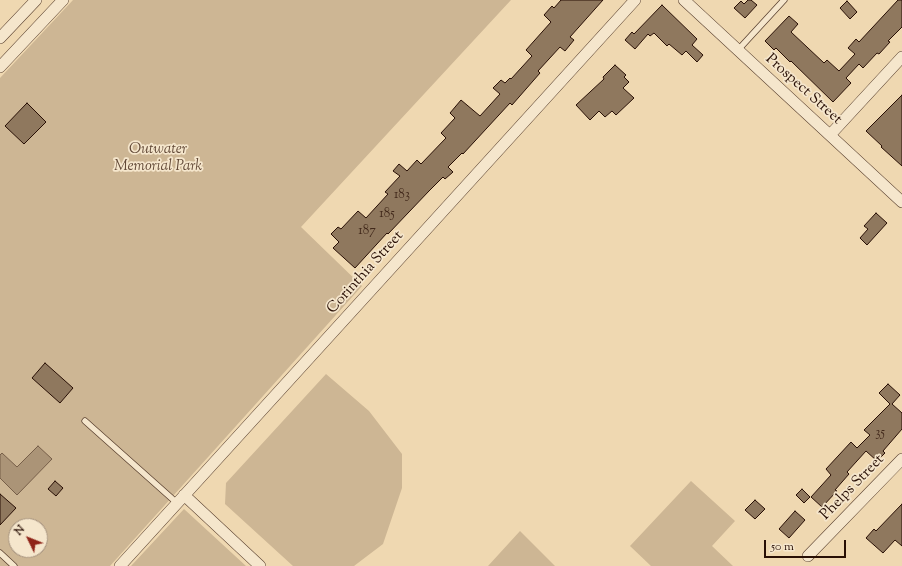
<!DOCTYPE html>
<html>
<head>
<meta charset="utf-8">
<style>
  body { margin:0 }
  #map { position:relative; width:902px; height:566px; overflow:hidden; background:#efd8b1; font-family:"Sorts Mill Goudy",serif }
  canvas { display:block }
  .north { position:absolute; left:8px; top:518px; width:40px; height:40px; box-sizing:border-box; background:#f5e6cc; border:1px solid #a3907c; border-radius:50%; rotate:313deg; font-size:11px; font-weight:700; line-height:16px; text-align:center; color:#280f05 }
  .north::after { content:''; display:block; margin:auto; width:14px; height:18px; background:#8f2418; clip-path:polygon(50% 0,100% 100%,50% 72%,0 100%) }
  .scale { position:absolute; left:764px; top:540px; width:82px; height:18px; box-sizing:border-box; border:2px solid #280f05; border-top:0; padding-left:5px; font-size:12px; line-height:14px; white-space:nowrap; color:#280f05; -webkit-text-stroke:3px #f5e6cc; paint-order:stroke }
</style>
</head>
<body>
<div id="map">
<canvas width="902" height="566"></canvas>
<div class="north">N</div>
<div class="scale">50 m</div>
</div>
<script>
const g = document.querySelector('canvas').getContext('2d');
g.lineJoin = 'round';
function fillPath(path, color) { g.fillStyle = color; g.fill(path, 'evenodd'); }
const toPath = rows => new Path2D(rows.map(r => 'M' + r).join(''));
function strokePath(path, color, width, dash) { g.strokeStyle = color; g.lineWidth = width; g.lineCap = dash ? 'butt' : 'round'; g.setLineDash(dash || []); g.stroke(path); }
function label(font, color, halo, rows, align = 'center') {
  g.font = font + ' "Sorts Mill Goudy",serif'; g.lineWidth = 3.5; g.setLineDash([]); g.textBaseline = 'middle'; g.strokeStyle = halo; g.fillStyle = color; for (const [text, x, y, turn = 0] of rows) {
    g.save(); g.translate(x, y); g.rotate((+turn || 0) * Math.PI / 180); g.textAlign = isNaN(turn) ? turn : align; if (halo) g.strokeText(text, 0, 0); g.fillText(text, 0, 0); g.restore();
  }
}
fillPath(toPath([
  [73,0,511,0,301,227,362,286,110,566,0,566,0,78],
  [16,526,40,526,40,550,16,550],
  [326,374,369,411,402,454,402,488,383,544,354,566,293,566,225,504,226,483],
  [691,481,735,521,712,546,733,566,651,566,630,546],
  [184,509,246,566,131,566],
  [520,531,555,566,488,566]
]), '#cdb694');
const water = toPath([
  [38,446,52,459,17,495,0,478,0,455,2,453,17,467,38,446]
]);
fillPath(water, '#ab9477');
strokePath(water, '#775f49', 1);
const building = toPath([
  [561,0,603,0,570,37,574,40,565,51,560,47,538,71,540,73,512,105,510,103,463,154,462,153,448,167,453,172,445,179,443,177,429,191,388,234,387,233,355,268,333,248,339,242,331,234,338,227,341,229,358,211,366,218,388,194,385,192,400,176,393,171,399,164,407,171,417,160,421,164,446,138,441,133,455,118,450,113,461,100,480,116,500,94,493,88,501,80,505,83,510,78,511,79,532,56,526,50,551,22,544,15,552,6,554,8,561,0],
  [748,0,751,0,757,5,745,18,734,8,741,1,744,4,748,0],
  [898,0,902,0,902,27,888,41,890,42,879,54,877,53,863,68,859,64,846,78,851,83,833,102,791,61,790,62,776,48,774,50,765,41,789,16,798,24,791,32,824,63,827,60,839,71,855,54,848,48,856,39,859,42,898,0],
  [847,1,857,12,850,19,840,8,847,1],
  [662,5,697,39,692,45,703,55,697,62,686,51,682,55,669,44,667,46,654,33,650,36,648,34,635,49,625,40,632,32,634,34,662,5],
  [615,65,626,75,624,77,629,82,623,88,634,98,616,115,612,111,605,117,599,111,590,120,576,105,604,79,603,77,615,65],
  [902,95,902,166,881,147,882,146,866,131,902,95],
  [27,103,46,122,24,144,5,126,27,103],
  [876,213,887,223,867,245,860,238,868,229,864,226,876,213],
  [45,363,73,388,60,403,32,378,45,363],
  [888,384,900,395,892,404,902,413,902,429,883,451,885,453,877,461,866,451,847,472,849,474,835,490,837,491,822,507,811,497,831,475,826,469,851,442,857,448,870,435,864,430,890,404,879,393,888,384],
  [55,481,63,488,56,496,48,489,55,481],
  [802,489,810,497,804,503,796,495,802,489],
  [0,494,16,508,0,525,0,494],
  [755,500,765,509,755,519,745,510,755,500],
  [902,504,902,546,895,540,883,553,866,538,874,529,876,531,902,504],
  [795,511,805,520,789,538,779,529,795,511]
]);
fillPath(building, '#8f785e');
strokePath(building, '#280f05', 1);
const lane = toPath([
  [738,50,784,0],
  [85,421,177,503],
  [0,553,14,566]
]);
const street = toPath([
  [684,0,902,202],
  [0,38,36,0],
  [0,67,63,0],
  [830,135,902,57],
  [184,495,260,566],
  [808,556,902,459],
  [120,566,635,0]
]);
strokePath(lane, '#5a4130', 7);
strokePath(street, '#5a4130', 12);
strokePath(lane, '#f5e6cc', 5.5);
strokePath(street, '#f5e6cc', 11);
label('13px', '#42291b', null, [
  ["183",402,196],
  ["185",387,215],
  ["187",367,232],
  ["35",880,434]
]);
label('15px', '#280f05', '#f5e6cc', [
  ["Prospect Street",803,90,42],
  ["Corinthia Street",366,273,-48],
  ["Phelps Street",853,488,-46]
]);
label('italic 15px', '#624937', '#f5e6cc', [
  ["Outwater",158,150],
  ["Memorial Park",158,167]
]);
</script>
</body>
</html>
